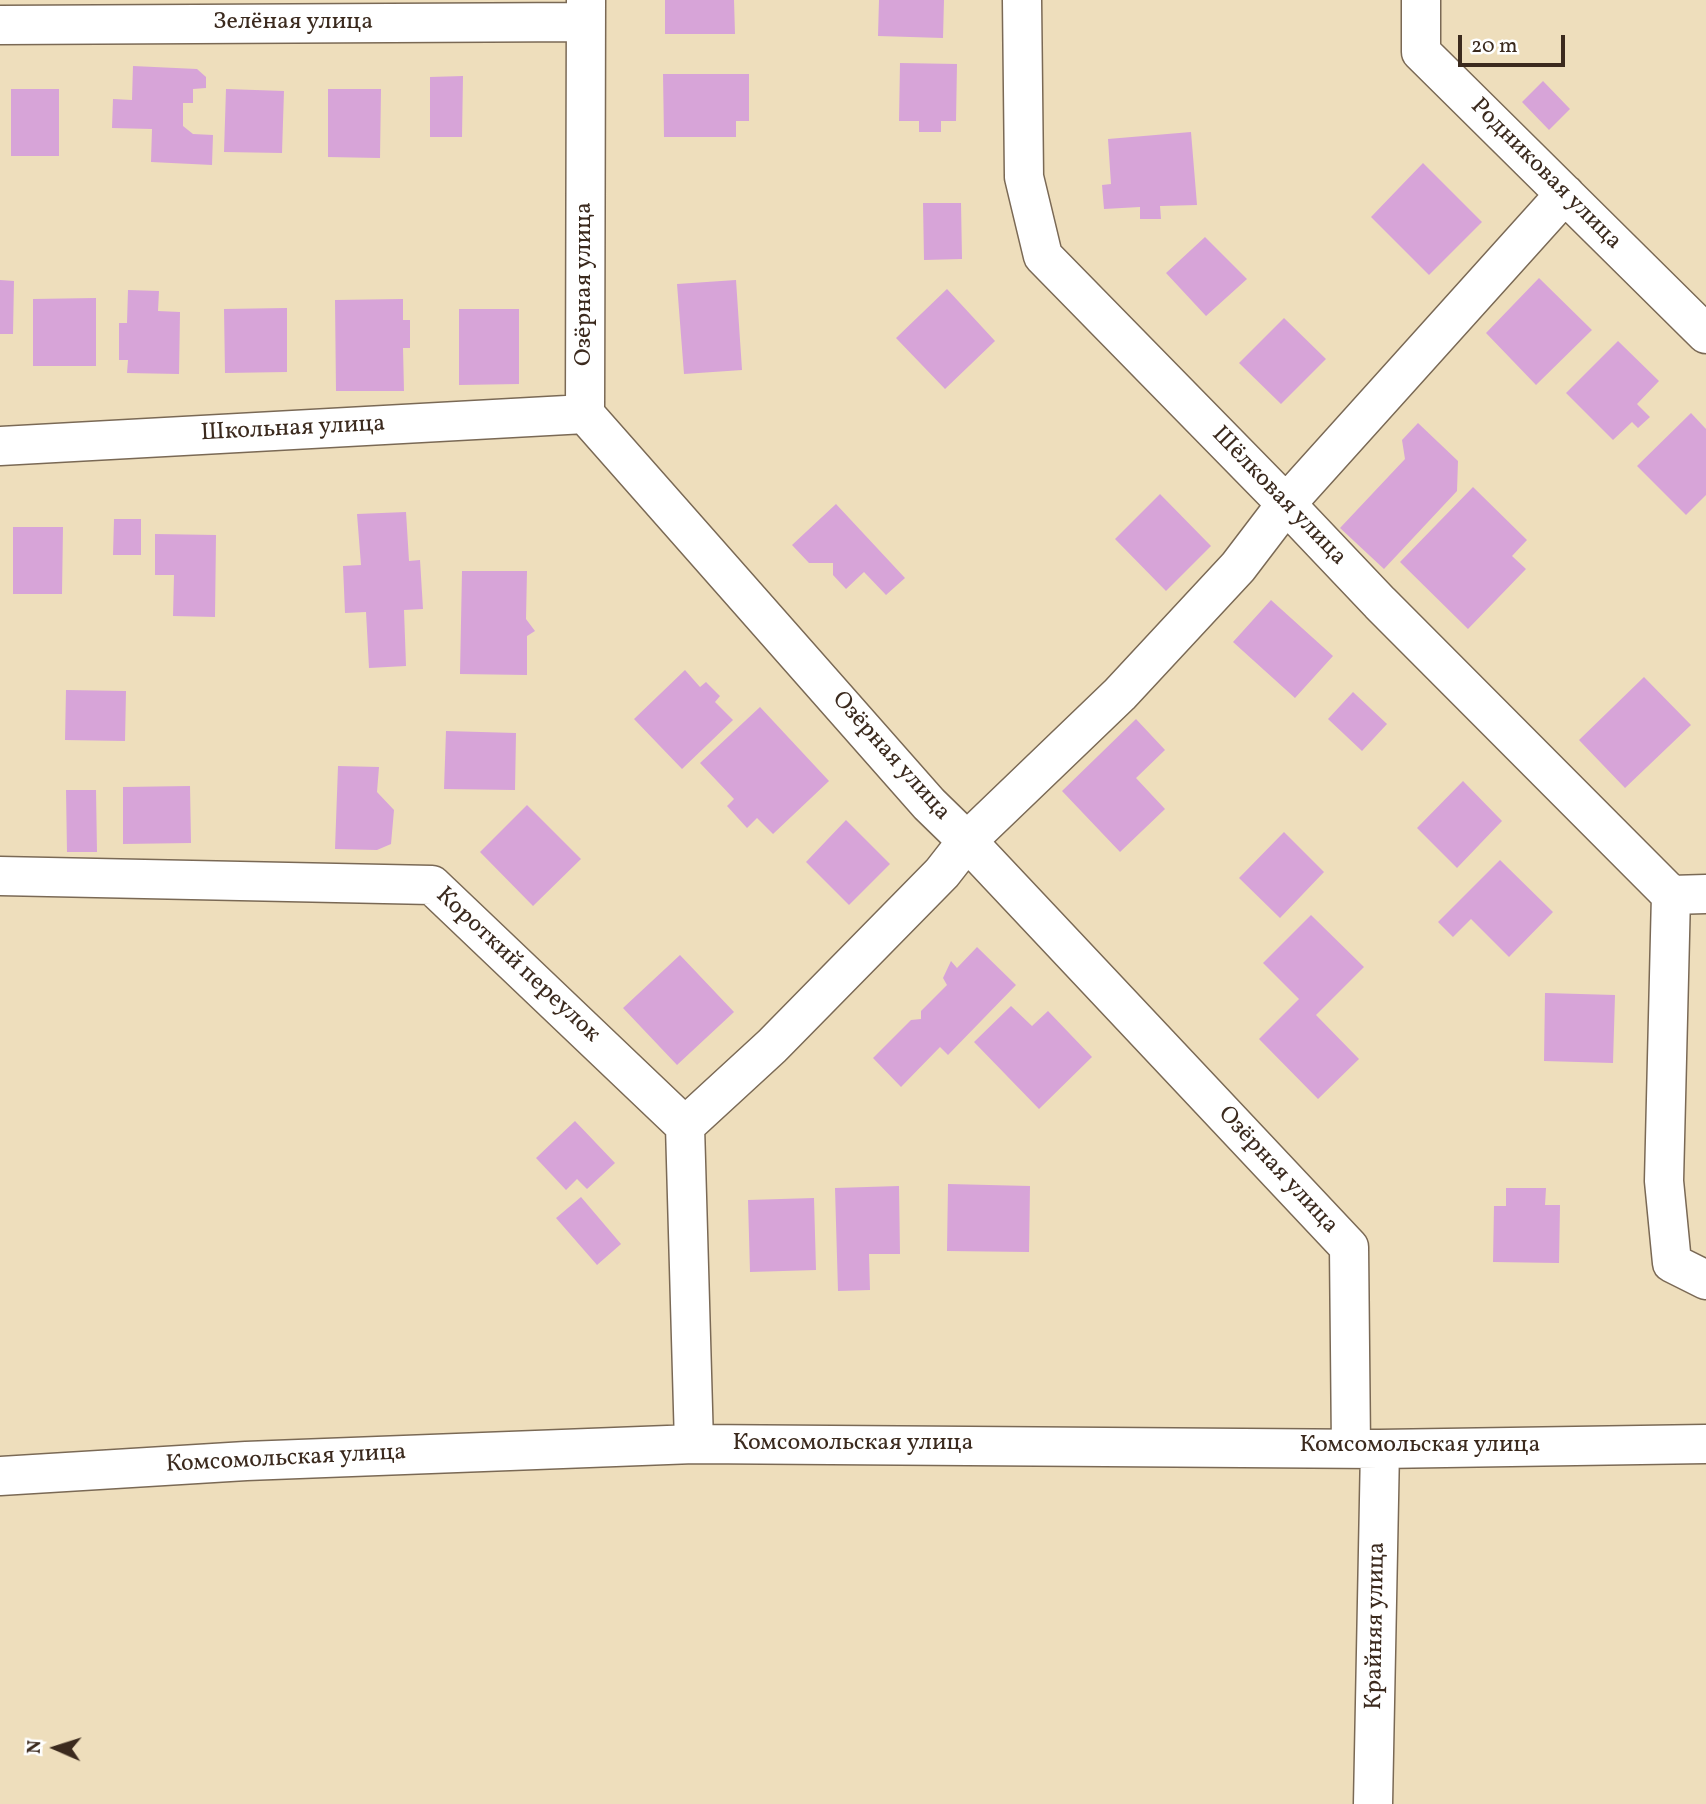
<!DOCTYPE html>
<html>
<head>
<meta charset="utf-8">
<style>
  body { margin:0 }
  #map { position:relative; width:1706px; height:1804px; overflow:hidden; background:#eedebc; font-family:Vollkorn,serif }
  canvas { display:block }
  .north { position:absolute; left:21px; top:1713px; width:70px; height:70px; -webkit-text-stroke:5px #fff; paint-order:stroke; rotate:273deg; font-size:19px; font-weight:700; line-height:28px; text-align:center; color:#3b2a1e }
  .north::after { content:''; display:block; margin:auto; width:24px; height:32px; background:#3b2a1e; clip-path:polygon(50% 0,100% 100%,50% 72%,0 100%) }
  .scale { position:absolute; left:1458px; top:35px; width:107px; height:32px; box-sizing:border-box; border:4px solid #3b2a1e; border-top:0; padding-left:9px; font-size:21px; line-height:24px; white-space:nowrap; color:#3b2a1e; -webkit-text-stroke:5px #fff; paint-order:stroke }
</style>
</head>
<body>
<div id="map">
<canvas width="1706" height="1804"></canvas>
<div class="north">N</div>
<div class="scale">20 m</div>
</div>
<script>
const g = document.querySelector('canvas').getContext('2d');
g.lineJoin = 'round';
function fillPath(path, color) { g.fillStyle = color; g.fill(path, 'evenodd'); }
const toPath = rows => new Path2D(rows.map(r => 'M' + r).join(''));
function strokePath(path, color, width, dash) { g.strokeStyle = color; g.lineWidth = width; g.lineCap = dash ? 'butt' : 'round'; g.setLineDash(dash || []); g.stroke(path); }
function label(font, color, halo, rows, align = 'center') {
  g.font = font + ' Vollkorn,serif'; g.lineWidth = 5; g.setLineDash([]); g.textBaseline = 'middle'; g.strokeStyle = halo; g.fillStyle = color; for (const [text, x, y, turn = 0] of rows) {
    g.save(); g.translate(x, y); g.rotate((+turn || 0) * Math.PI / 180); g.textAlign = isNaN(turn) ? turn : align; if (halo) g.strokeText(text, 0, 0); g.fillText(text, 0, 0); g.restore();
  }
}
fillPath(toPath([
  [665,0,734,0,735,34,665,34],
  [879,0,944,0,943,38,878,36],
  [900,63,957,64,956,121,941,121,941,132,919,132,919,121,899,121],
  [133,66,197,69,206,77,206,88,193,89,193,103,183,103,183,126,193,134,213,135,212,165,151,162,152,129,112,128,113,99,132,100],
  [663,74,749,74,749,121,736,121,736,137,664,137],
  [463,76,462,137,430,137,430,77],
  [1543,81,1570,109,1549,130,1522,102],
  [11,89,59,89,59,156,11,156],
  [226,89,284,91,282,153,224,152],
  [328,89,381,89,380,158,328,157],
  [1191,132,1197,205,1160,206,1161,219,1140,219,1140,207,1104,209,1102,185,1111,184,1108,139],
  [1423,163,1482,222,1429,275,1371,217],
  [923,203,961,203,962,259,924,260],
  [1205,237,1247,279,1206,316,1166,273],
  [1539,278,1592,330,1536,385,1486,333],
  [0,280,14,281,13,334,0,334],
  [736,280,742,370,684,374,677,284],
  [947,289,995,341,945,389,896,338],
  [128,290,159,291,158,311,180,312,179,374,127,373,128,360,119,360,119,323,127,323],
  [96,298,96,366,33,366,33,299],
  [403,299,403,320,410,320,410,348,403,348,404,391,336,391,335,300],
  [287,308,287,372,225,373,224,309],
  [459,309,519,309,519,384,459,385],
  [1284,318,1326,359,1281,404,1239,363],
  [1618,341,1659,381,1637,404,1650,417,1638,428,1632,422,1613,440,1566,393],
  [1691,413,1706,429,1706,495,1686,515,1637,466],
  [1418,423,1458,461,1457,491,1384,569,1340,528,1405,459,1402,440],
  [1473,487,1527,540,1512,556,1526,569,1468,629,1400,562],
  [1160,494,1211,546,1166,591,1115,539],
  [836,504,905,578,886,595,864,572,846,589,833,575,833,563,809,563,792,545],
  [406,512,409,561,420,560,423,609,404,610,406,666,369,668,366,612,345,613,343,566,361,565,357,514],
  [114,519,141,519,141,555,113,555],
  [13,527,63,527,62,594,13,594],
  [155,534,216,535,215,617,173,616,174,575,155,575],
  [462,571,527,571,526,619,535,631,527,636,527,675,460,674],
  [1271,600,1333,656,1295,698,1233,642],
  [685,670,700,687,706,682,720,696,715,702,733,720,682,769,634,719],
  [1644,677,1691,725,1625,788,1579,740],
  [66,690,126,691,125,741,65,740],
  [1353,692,1387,724,1362,751,1328,719],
  [760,707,829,781,773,834,757,818,747,828,727,806,734,799,700,763],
  [1136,719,1165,750,1136,778,1165,809,1120,852,1062,791],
  [446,731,516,733,515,790,444,789],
  [338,766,379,767,377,792,394,810,391,844,377,850,335,849],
  [1463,781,1502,821,1457,868,1417,828],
  [190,786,191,843,123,844,123,787],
  [66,790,96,790,97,852,67,852],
  [527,805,581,859,533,906,480,852],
  [846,820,890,864,849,905,806,862],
  [1284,832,1324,872,1280,918,1239,878],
  [1500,860,1553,912,1509,957,1471,919,1453,937,1438,922],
  [1311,915,1364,967,1316,1015,1359,1059,1318,1099,1259,1039,1299,999,1263,963],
  [977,947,1016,985,948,1055,940,1047,901,1087,873,1058,911,1020,921,1019,921,1011,947,985,943,978,951,961,957,968],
  [680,955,734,1012,677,1065,623,1008],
  [1545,993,1615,995,1613,1063,1544,1061],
  [1011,1006,1032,1026,1048,1011,1092,1057,1039,1109,974,1042],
  [575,1121,615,1163,587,1189,577,1179,566,1190,536,1158],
  [948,1184,1030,1186,1029,1252,947,1251],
  [899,1186,900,1254,869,1254,870,1290,838,1291,835,1188],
  [1506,1188,1546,1188,1545,1205,1560,1205,1559,1263,1493,1262,1494,1206,1506,1206],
  [581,1197,621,1244,597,1265,556,1218],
  [814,1198,816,1270,750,1272,748,1200]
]), '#d7a4d8');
const minor = toPath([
  [586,0,585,414,929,804,967,841,1349,1247,1351,1448],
  [1022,0,1024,177,1043,256,1286,504,1380,603,1671,895,1706,894],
  [1421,0,1421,52,1706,334],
  [0,25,586,22],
  [0,446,585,414],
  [0,876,432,885,685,1126,694,1444],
  [1671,895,1664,1181,1672,1263,1706,1280],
  [685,1126,772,1046,942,873,967,841,1120,694,1238,567,1286,504,1565,194],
  [0,1476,246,1461,694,1444,1380,1449,1706,1444],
  [1373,1804,1380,1449]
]);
strokePath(minor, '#7a6955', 41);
strokePath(minor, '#fff', 38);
label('24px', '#3b2a1e', '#fff', [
  ["Зелёная улица",293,24],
  ["Родниковая улица",1545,175,45],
  ["Озёрная улица",586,284,-90],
  ["Школьная улица",293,430,-3],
  ["Шёлковая улица",1278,497,46],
  ["Озёрная улица",890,757,48],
  ["Короткий переулок",517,966,43],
  ["Озёрная улица",1277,1171,47],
  ["Комсомольская улица",853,1445],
  ["Комсомольская улица",1420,1447],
  ["Комсомольская улица",286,1460,-3],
  ["Крайняя улица",1377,1626,-89]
]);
</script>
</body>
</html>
